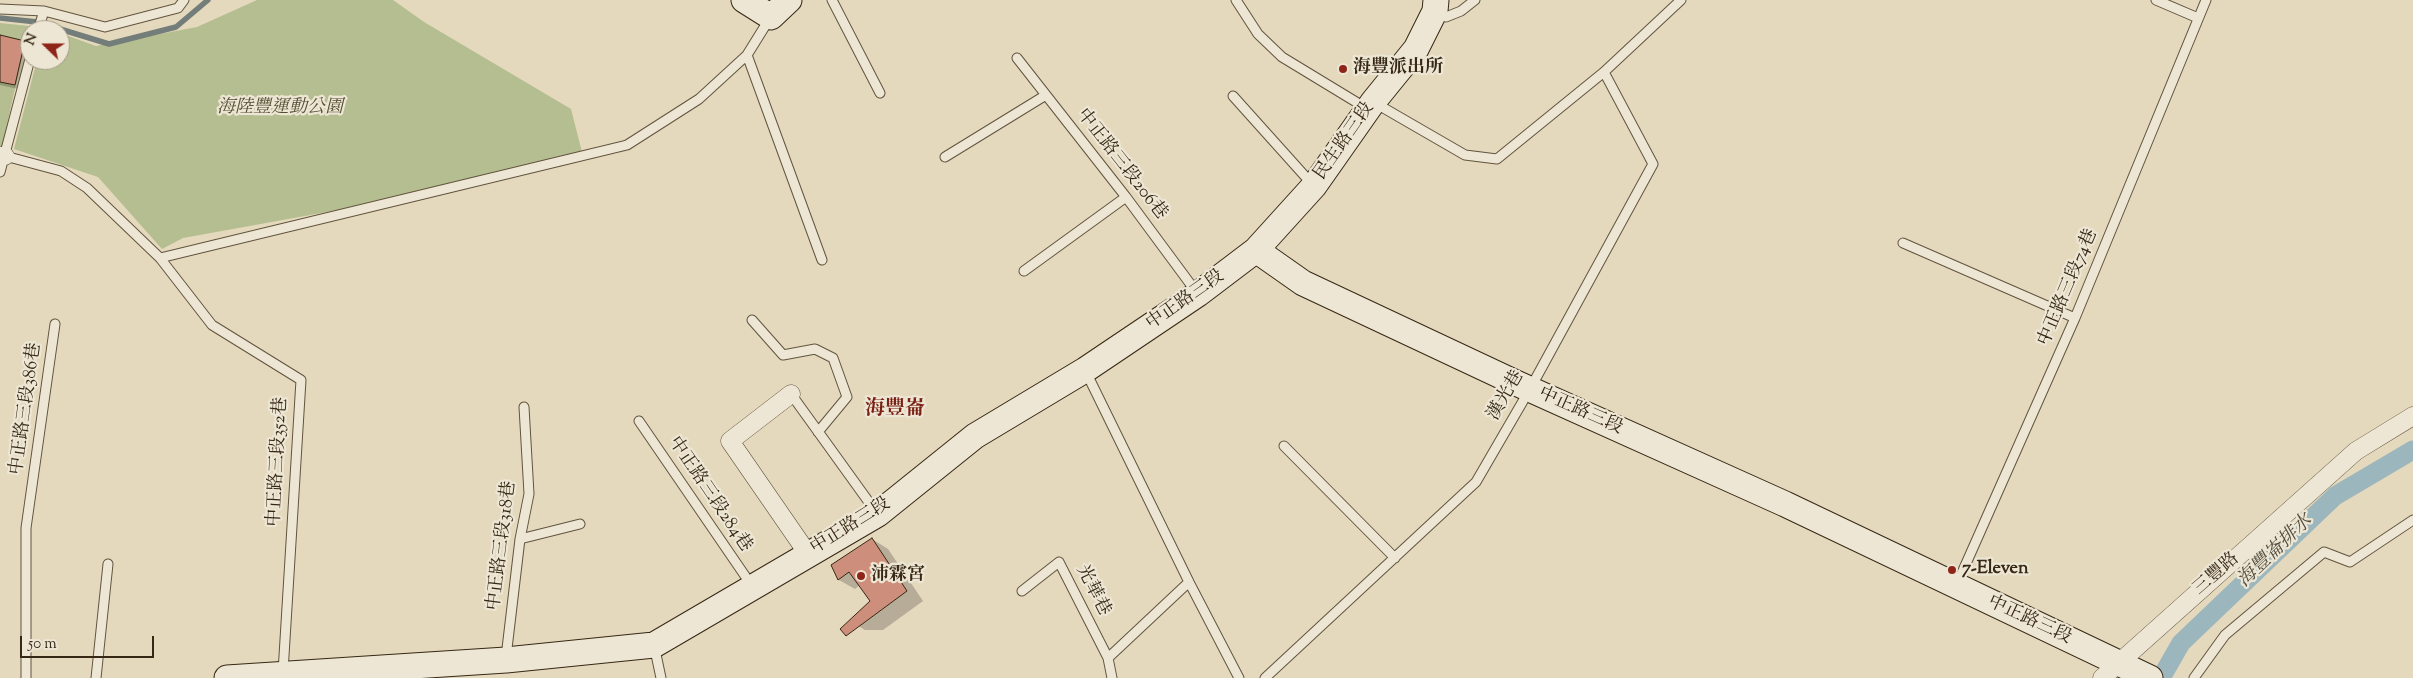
<!DOCTYPE html>
<html>
<head>
<meta charset="utf-8">
<style>
  body { margin:0 }
  #map { position:relative; width:2413px; height:678px; overflow:hidden; background:#e4d8bd; font-family:"Sorts Mill Goudy",serif }
  canvas { display:block }
  .north { position:absolute; left:20px; top:20px; width:50px; height:50px; box-sizing:border-box; background:#ede6d4; border:1px solid #a49a87; border-radius:50%; rotate:292deg; font-size:14px; font-weight:700; line-height:20px; text-align:center; color:#362814 }
  .north::after { content:''; display:block; margin:auto; width:18px; height:22px; background:#8f2418; clip-path:polygon(50% 0,100% 100%,50% 72%,0 100%) }
  .scale { position:absolute; left:20px; top:636px; width:134px; height:22px; box-sizing:border-box; border:2px solid #362814; border-top:0; padding-left:6px; font-size:15px; line-height:18px; white-space:nowrap; color:#362814; -webkit-text-stroke:4px #ede6d4; paint-order:stroke }
</style>
</head>
<body>
<div id="map">
<canvas width="2413" height="678"></canvas>
<div class="north">N</div>
<div class="scale">50 m</div>
</div>
<script>
const g = document.querySelector('canvas').getContext('2d');
g.lineJoin = 'round';
function fillPath(path, color) { g.fillStyle = color; g.fill(path, 'evenodd'); }
const toPath = rows => new Path2D(rows.map(r => 'M' + r).join(''));
function strokePath(path, color, width, dash) { g.strokeStyle = color; g.lineWidth = width; g.lineCap = dash ? 'butt' : 'round'; g.setLineDash(dash || []); g.stroke(path); }
function label(font, color, halo, rows, align = 'center') {
  g.font = font + ' "Sorts Mill Goudy","Noto Serif TC",serif'; g.lineWidth = 4.5; g.setLineDash([]); g.textBaseline = 'middle'; g.strokeStyle = halo; g.fillStyle = color; for (const [text, x, y, turn = 0] of rows) {
    g.save(); g.translate(x, y); g.rotate((+turn || 0) * Math.PI / 180); g.textAlign = isNaN(turn) ? turn : align; if (halo) g.strokeText(text, 0, 0); g.fillText(text, 0, 0); g.restore();
  }
}
fillPath(toPath([
  [257,0,393,0,424,22,571,109,583,156,410,197,183,238,162,249,98,177,14,149,37,60,60,60,60,33,96,46,197,27],
  [0,23,29,26,2,147,0,146]
]), '#b5be90');
fillPath(toPath([
  [0,37,30,45,30,60,34,60,27,91,0,85],
  [872,539,888,549,923,601,883,630,865,630,850,621,872,601,860,585,855,589,839,580,832,565]
]), '#0003');
strokePath(toPath([
  [0,18,37,22,109,44,176,27,208,0]
]), '#737d79', 5.5);
strokePath(toPath([
  [2161,678,2181,643,2335,496,2413,450]
]), '#9cb6bd', 19);
const building = toPath([
  [0,35,25,41,15,85,0,82,0,35],
  [872,538,907,591,846,636,840,629,870,601,849,572,838,580,831,565,872,538]
]);
fillPath(building, '#ce8e7c');
strokePath(building, '#362814', 1);
const lane = toPath([
  [832,0,880,93],
  [1236,0,1258,34,1282,57,1366,108],
  [2156,0,2198,18],
  [0,9,44,11,105,27,178,8,184,0],
  [1437,12,1446,17,1461,11,1475,0],
  [38,30,44,11],
  [747,55,822,260],
  [1017,58,1126,197,1197,293],
  [1233,96,1312,184],
  [1375,103,1465,155,1497,159,1604,72,1681,0],
  [5,156,61,171,87,188,160,258,212,325,301,380,283,672],
  [945,157,1046,95],
  [0,172,30,59],
  [1903,243,2075,318],
  [160,258,627,145,699,99,747,55,770,18],
  [1024,271,1126,197],
  [752,320,783,355,815,349,833,358,847,397,818,432],
  [1086,372,1189,582,1239,678],
  [791,394,876,512],
  [639,421,752,586],
  [1284,446,1395,558],
  [520,539,580,524],
  [1957,584,2075,318,2206,0],
  [1022,591,1059,562,1108,658,1112,678],
  [654,645,661,678],
  [506,657,520,539,529,494,524,407],
  [1108,658,1189,582],
  [26,678,26,528,55,324],
  [96,678,108,564],
  [1265,678,1476,482,1530,389,1653,164,1604,72],
  [2194,678,2225,635,2324,552,2350,562,2413,520]
]);
const street = toPath([
  [0,156,5,156],
  [791,394,730,441,808,554],
  [2102,678,2356,451,2413,416]
]);
const secondary = toPath([
  [744,0,771,17,789,0],
  [1256,250,1303,283,1516,383,1785,504,2150,678],
  [227,678,506,660,654,645,878,514,975,436,1085,370,1198,294,1256,250,1314,186,1373,102,1416,49,1435,11,1436,0]
]);
strokePath(lane, '#62543e', 11);
strokePath(street, '#62543e', 19);
strokePath(secondary, '#362814', 27);
strokePath(lane, '#ede6d4', 9);
strokePath(street, '#ede6d4', 18);
strokePath(secondary, '#ede6d4', 25);
for (const [x, y, r, color] of [
  [1343,69,5,"#8f2418"],
  [1952,570,5,"#8f2418"],
  [861,576,5,"#8f2418"]
]) { const dot = new Path2D(); dot.arc(x, y, r, 0, 2 * Math.PI); g.fillStyle = color; g.fill(dot); strokePath(dot, '#ede6d4', 2); }
label('bold 18px', '#362814', '#ede6d4', [
  ["海豐派出所",1353,69],
  ["7-Eleven",1962,570],
  ["沛霖宮",871,576]
], 'left');
label('italic 18px', '#564e33', '#ede6d4', [
  ["海陸豐運動公園",280,109]
]);
label('18px', '#362814', '#ede6d4', [
  ["民生路三段",1345,142,-55],
  ["中正路三段206巷",1121,165,52],
  ["中正路三段74巷",2069,288,-67],
  ["中正路三段",1186,301,-35],
  ["漢光巷",1507,396,-60],
  ["中正路三段386巷",27,409,-82],
  ["中正路三段",1580,412,24],
  ["中正路三段352巷",279,462,-87],
  ["中正路三段284巷",709,495,56],
  ["中正路三段",851,527,-32],
  ["中正路三段318巷",503,546,-83],
  ["三豐路",2217,575,-41],
  ["光華巷",1092,591,63],
  ["中正路三段",2029,621,25]
]);
label('italic 19px', '#504c3e', '#ede6d4', [
  ["海豐崙排水",2276,552,-44]
]);
label('bold 20px', '#7a1f14', '#ede6d4', [
  ["海豐崙",895,411]
]);
</script>
</body>
</html>
